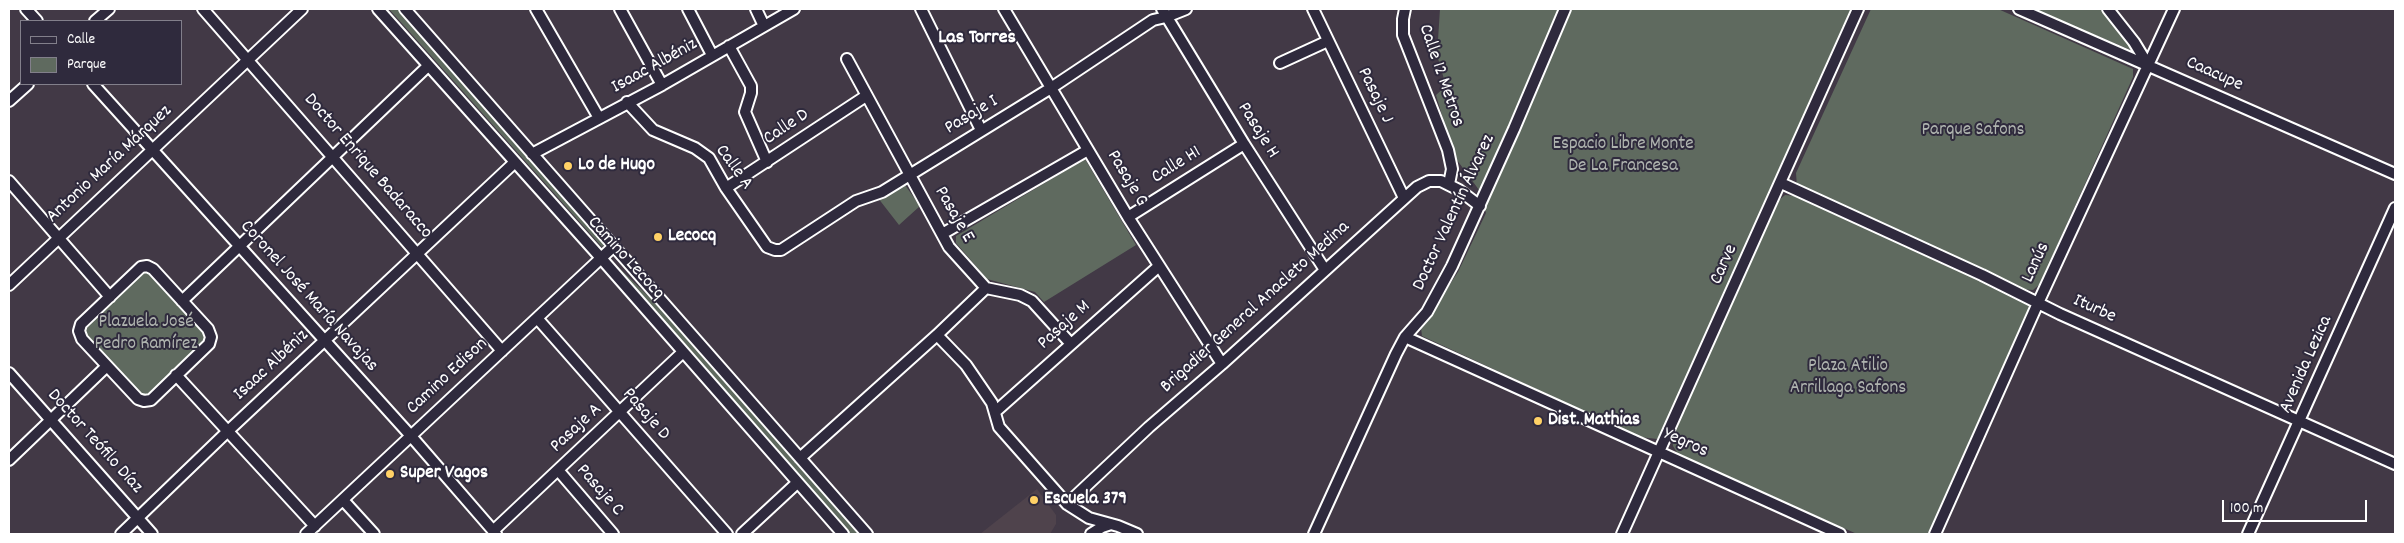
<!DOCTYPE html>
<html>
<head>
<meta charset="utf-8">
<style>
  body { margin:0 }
  #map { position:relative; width:2404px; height:543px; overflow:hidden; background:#423946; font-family:Dekko,sans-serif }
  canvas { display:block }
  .frame { position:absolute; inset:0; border:10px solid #fff; pointer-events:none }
  .legend { position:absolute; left:20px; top:20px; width:162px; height:65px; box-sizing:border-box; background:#2f2a3d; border:1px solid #827f8b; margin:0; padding:6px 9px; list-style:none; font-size:15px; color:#fff }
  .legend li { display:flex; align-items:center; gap:10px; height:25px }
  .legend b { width:25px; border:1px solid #827f8b }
  .scale { position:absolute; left:2222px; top:500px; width:145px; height:22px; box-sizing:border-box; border:2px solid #fff; border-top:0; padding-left:6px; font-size:15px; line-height:18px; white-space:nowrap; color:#fff; -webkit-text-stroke:4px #2f2a3d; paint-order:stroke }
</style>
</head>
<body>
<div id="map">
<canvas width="2404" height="543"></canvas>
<div class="frame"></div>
<ul class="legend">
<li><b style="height:6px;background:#2f2a3d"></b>Calle</li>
<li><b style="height:14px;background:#5f6a5f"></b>Parque</li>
</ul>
<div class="scale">100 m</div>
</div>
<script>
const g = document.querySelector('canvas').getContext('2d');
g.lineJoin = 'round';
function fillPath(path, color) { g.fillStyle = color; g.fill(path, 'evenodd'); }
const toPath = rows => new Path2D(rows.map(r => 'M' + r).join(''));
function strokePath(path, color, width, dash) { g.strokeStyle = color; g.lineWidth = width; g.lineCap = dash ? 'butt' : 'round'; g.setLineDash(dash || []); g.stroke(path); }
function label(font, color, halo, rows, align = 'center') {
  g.font = font + ' Dekko,sans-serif'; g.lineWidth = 4; g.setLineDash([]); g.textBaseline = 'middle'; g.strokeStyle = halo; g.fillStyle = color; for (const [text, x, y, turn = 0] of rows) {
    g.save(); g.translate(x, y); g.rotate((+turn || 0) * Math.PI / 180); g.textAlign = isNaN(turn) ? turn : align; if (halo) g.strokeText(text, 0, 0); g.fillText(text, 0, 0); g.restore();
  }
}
fillPath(toPath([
  [1037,489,1056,515,1056,524,1050,534,980,534]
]), '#4f434c');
fillPath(toPath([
  [389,9,399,9,606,243,602,247],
  [1440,9,1851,9,1660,435,1657,439,1640,437,1422,336,1421,328,1458,272,1486,213,1479,190,1454,156,1436,95,1446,86,1437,55],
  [1871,9,1998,9,2133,69,2133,77,2040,284,2033,290,2021,289,1797,187,1796,173],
  [2033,9,2100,9,2129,42,2133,51],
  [1085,159,1136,245,1044,302,1035,292,987,279,956,243,956,236],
  [905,185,920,206,899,225,878,198],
  [1785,195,1795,196,2024,301,2029,305,2028,313,1928,534,1857,534,1678,454,1673,446,1672,439,1692,390,1778,201],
  [611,260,669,316,860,534,851,534],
  [144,271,151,272,204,330,205,338,149,397,143,396,86,337,83,329]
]), '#5f6a5f');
const minor = toPath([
  [26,9,37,21],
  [203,9,502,351],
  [378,9,601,258,843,534],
  [405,9,867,534],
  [536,9,599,118],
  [620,9,662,85],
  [688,9,712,55],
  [756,9,764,26],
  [921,9,981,130],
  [1004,9,1128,217,1222,364],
  [1162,9,1244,144,1325,270],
  [1313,9,1404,198],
  [1405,9,1403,19,1403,35,1448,150,1452,169,1449,184],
  [2019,9,2395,174],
  [2108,9,2134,42,2148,65],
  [95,21,109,9],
  [729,46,751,86,751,93,745,112,767,162],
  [847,59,949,247,986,288,1020,295,1032,301,1071,344],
  [1280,63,1328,41],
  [93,84,411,436,496,534],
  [9,101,28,84],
  [627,102,653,130,695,148,709,158,726,188,767,247,775,250,781,250,856,201,882,192,1051,88,1153,20,1166,17,1186,9],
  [532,154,662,85,794,9],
  [9,181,110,297],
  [1781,183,1982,275,2060,314,2395,464],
  [726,188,866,96],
  [1128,217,1244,144],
  [942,234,1088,150],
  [147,266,153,269,208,329,211,337,209,344,151,400,144,401,138,399,82,339,79,331,81,324,141,267,147,266],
  [9,285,302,9],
  [182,301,428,66],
  [537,318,727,534],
  [937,335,966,365,992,403,999,427,1067,504,1089,518,1118,526,1137,534],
  [1405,337,1840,534],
  [9,373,152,534],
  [176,375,315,526],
  [995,412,1159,266],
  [800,458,937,335,986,288],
  [9,460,107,366],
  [558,470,613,534],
  [343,500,374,534],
  [1067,504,1149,427,1222,364,1417,187,1429,181,1441,181,1459,190,1480,206],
  [493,531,683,352],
  [121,534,228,431,514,163],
  [306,534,614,246],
  [742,534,797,483],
  [1091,534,1102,527,1111,524],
  [1314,534,1396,354,1405,337,1427,312,1452,266,1514,129,1565,9],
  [1622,534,1858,9],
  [1935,534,2038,303,2174,9],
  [2248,534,2395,208]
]);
strokePath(minor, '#fff', 14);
strokePath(minor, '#2f2a3d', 10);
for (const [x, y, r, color] of [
  [568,166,5,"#ffd166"],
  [658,237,5,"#ffd166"],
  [1538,421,5,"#ffd166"],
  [390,474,5,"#ffd166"],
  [1034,500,5,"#ffd166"]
]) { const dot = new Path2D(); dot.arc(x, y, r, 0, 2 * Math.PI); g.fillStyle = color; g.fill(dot); strokePath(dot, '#2f2a3d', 2); }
label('19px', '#fff', '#2f2a3d', [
  ["Isaac Albéniz",655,67,-29],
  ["Caacupe",2214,75,24],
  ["Calle 12 Metros",1440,76,71],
  ["Pasaje J",1374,96,64],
  ["Pasaje I",972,116,-31],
  ["Calle D",787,128,-34],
  ["Pasaje H",1257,131,58],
  ["Antonio María Márquez",110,165,-43],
  ["Calle H1",1177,166,-32],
  ["Doctor Enrique Badaracco",367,167,49],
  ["Calle A",733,168,54],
  ["Pasaje G",1126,179,59],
  ["Doctor Valentín Álvarez",1455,213,-65],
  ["Pasaje E",953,215,60],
  ["Camino Lecocq",625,259,48],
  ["Lanús",2037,263,-65],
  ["Carve",1725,265,-66],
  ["Coronel José María Navajas",308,297,48],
  ["Brigadier General Anacleto Medina",1256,308,-42],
  ["Iturbe",2094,310,24],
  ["Pasaje M",1065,326,-42],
  ["Avenida Lezica",2307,365,-66],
  ["Isaac Albéniz",272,366,-43],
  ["Camino Edison",448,377,-43],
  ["Pasaje D",645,415,49],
  ["Pasaje A",577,429,-43],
  ["Doctor Teófilo Díaz",94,442,48],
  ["Yegros",1685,444,24],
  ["Pasaje C",599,491,49]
]);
label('19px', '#afb4af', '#2f2a3d', [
  ["Parque Safons",1973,131],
  ["Espacio Libre Monte",1623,145],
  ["De La Francesa",1623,167],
  ["Plazuela José",146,323],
  ["Pedro Ramírez",146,345],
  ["Plaza Atilio",1848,367],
  ["Arrillaga Safons",1848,389]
]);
label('bold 19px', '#fff', '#2f2a3d', [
  ["Lo de Hugo",578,166],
  ["Lecocq",668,237],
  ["Dist. Mathias",1548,421],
  ["Super Vagos",400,474],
  ["Escuela 379",1044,500]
], 'left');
label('bold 20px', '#fff', '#2f2a3d', [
  ["Las Torres",977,39]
]);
</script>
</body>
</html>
